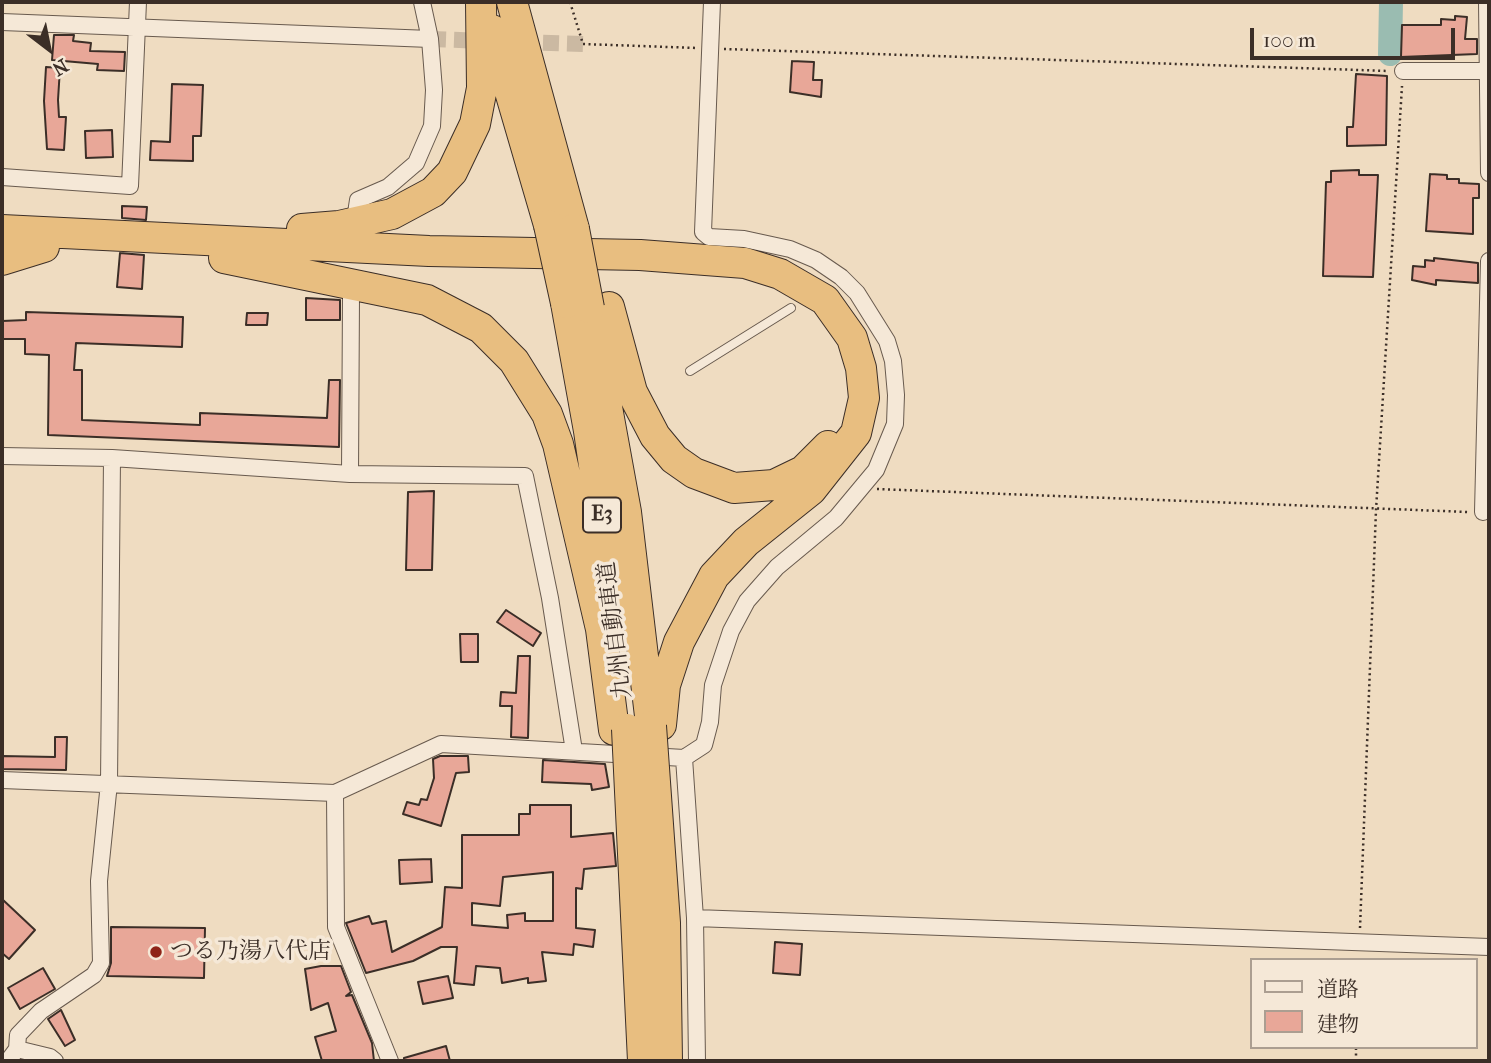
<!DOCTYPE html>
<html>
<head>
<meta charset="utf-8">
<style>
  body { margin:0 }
  #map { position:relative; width:1491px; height:1063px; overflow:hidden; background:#efdcc1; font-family:"IM FELL French Canon","Noto Serif JP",serif }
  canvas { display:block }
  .frame { position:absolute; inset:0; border:4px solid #3b2e27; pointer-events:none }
  .legend { position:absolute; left:1250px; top:958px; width:228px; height:91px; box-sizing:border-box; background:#f5e8d7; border:2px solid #ab9e91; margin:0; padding:9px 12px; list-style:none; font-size:21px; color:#3b2e27 }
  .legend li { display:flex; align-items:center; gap:14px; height:35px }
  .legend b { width:35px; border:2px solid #ab9e91 }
  .north { position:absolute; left:14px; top:14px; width:70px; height:70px; -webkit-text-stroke:5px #f5e8d7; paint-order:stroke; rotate:148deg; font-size:19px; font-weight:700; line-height:28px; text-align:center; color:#3b2e27 }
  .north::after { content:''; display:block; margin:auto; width:24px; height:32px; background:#3b2e27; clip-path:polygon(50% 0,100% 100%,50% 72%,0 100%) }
  .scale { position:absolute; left:1250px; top:28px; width:205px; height:32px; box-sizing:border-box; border:4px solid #3b2e27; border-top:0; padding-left:9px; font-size:21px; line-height:24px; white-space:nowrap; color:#3b2e27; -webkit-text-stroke:5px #f5e8d7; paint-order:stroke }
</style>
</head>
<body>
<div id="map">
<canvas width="1491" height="1063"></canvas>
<div class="frame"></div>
<ul class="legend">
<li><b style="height:9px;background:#f5e8d7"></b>道路</li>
<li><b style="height:19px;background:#e8a798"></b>建物</li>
</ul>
<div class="north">N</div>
<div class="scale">100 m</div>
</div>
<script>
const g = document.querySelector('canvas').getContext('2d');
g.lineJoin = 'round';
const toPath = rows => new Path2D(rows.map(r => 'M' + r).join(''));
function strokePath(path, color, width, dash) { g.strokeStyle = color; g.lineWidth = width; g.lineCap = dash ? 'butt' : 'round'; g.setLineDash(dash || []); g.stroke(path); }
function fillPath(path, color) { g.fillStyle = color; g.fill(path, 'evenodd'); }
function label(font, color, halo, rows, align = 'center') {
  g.font = font + ' "IM FELL French Canon","Noto Serif JP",serif'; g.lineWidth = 7; g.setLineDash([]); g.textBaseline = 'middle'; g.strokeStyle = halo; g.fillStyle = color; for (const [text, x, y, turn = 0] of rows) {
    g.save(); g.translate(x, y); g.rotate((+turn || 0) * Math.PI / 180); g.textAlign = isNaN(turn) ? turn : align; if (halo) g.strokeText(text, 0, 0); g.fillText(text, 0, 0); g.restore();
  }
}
strokePath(toPath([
  [1390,54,1391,2]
]), '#9abcb1', 24);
const building = toPath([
  [1455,16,1467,17,1465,39,1477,39,1477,54,1401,57,1402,25,1441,25,1441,19,1455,20,1455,16],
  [54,35,74,35,73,41,91,43,90,51,125,52,124,71,97,70,98,64,52,60,54,35],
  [792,61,814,62,813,80,822,80,821,97,790,92,792,61],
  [46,67,60,68,58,100,59,117,66,117,64,150,47,149,44,101,46,67],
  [1356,74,1387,76,1386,145,1347,146,1347,127,1353,127,1356,74],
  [172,84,203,85,201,136,193,136,193,161,150,160,151,141,170,142,172,84],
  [112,130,113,157,86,158,85,131,112,130],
  [1359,170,1359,175,1378,175,1373,277,1323,276,1326,182,1331,182,1331,171,1359,170],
  [1430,174,1447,175,1447,179,1459,179,1459,183,1479,184,1479,198,1473,198,1473,234,1426,231,1430,174],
  [122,206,147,207,146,220,122,218,122,206],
  [120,253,144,255,142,289,117,287,120,253],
  [1434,258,1478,263,1478,283,1436,280,1436,285,1412,280,1413,266,1425,267,1425,260,1434,261,1434,258],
  [306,298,340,300,340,320,306,320,306,298],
  [26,312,183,317,182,347,76,343,74,370,82,370,82,420,200,425,200,413,327,418,329,380,340,380,339,447,48,435,49,355,25,354,25,339,2,339,2,321,26,320,26,312],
  [247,313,268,313,267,325,246,325,247,313],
  [434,491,432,570,406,570,408,492,434,491],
  [506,610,541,633,533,646,497,622,506,610],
  [460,634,478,634,478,662,461,662,460,634],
  [518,656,530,656,528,738,511,737,512,706,500,706,501,692,516,693,518,656],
  [55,737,67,737,66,770,2,769,2,756,55,757,55,737],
  [440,756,468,756,469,772,456,773,441,826,403,814,407,802,419,805,421,799,427,800,434,778,433,759,440,756],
  [543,760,605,764,609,787,592,790,591,784,542,782,543,760],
  [530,805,571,805,571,837,613,833,616,866,584,869,582,889,576,888,576,928,595,930,593,947,574,944,573,955,542,952,546,981,528,983,528,978,502,983,500,968,476,966,474,985,454,983,457,947,441,947,413,961,366,973,346,923,369,916,372,924,386,921,392,952,442,927,445,887,462,888,462,835,519,835,519,814,530,814,530,805],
  [553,872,553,921,525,921,525,913,507,915,508,928,472,925,472,903,500,906,503,877,553,872],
  [431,859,432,882,400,884,399,860,431,859],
  [2,899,35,930,9,959,2,953,2,899],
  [111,927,205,928,204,978,107,976,111,963,111,927],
  [775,942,802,944,800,975,773,973,775,942],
  [321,966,341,966,351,992,346,996,352,995,372,1043,374,1061,322,1061,315,1037,336,1031,328,1003,311,1010,305,969,321,966],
  [43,968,55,989,20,1009,8,988,43,968],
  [448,976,453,998,423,1004,418,982,448,976],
  [61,1010,75,1040,65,1046,48,1019,61,1010],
  [446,1046,450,1061,404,1061,404,1058,446,1046]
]);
fillPath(building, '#e8a798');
strokePath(building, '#3b2e27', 2);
strokePath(toPath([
  [430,39,486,41],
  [519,42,583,44]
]), '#cbb9a2', 16, [16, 8]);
const lane = toPath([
  [690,371,791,308]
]);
const street = toPath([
  [1487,2,1489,173],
  [2,22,430,39],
  [1403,71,1487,71],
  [2,177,130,186,138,2],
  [356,213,358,200,388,187,416,163,432,126,434,90,430,39,422,2],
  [2,456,112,458,350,474,525,476,550,598,574,751],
  [350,474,351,296],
  [1483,512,1489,261],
  [684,758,695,918,697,1061],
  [2,780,335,793,441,744,684,758,704,745,710,722,713,685,731,631,747,601,777,567,836,518,876,470,895,424,896,395,893,361,887,341,857,293,841,277,816,260,790,249,744,239,709,237,703,232,712,2],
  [335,793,336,927,390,1061],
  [695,918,1489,947],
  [17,1049,50,1057,55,1061],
  [8,1061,17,1049,18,1035,41,1011,94,975,101,963,99,881,109,783,112,458]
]);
const highway = toPath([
  [512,2,574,229],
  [492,30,549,225],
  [302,229,339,226,392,214,433,192,452,172,475,124,482,88,481,2],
  [2,230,429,251,640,255,745,263,780,274,825,300,852,338,861,368,864,398,856,433,811,490,746,542,714,576,679,642,665,685,661,725],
  [224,258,427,300,481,328,514,361,547,414,558,444,601,629,614,730],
  [2,260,44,247],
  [566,303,589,431,615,610],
  [609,307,632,392,655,436,674,459,694,473,734,488,774,485,803,471,828,446],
  [589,308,626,512,650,716]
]);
strokePath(lane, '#685a4e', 10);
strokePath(street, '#685a4e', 18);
strokePath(highway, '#3b2e27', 32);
strokePath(toPath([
  [570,2,583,44,697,48],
  [724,49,1389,71],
  [877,489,1468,512],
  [1360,928,1376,510,1402,86],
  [1356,1061,1356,1047]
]), '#3b2e27', 2.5, [2, 3.5]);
strokePath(lane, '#f5e8d7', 8);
strokePath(street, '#f5e8d7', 16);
strokePath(highway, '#e8be80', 30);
const highwayBridge = toPath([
  [549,225,566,303],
  [574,229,589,308],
  [651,726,665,923,667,1061],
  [627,729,643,1061]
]);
strokePath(highwayBridge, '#3b2e27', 32, []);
strokePath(highwayBridge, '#e8be80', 30);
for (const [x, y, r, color] of [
  [156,952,7,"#8f2418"]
]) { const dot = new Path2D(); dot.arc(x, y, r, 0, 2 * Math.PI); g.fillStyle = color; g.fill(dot); strokePath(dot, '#f5e8d7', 2.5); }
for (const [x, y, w] of [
  [602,515,38]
]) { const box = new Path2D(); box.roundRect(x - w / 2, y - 17.5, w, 35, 5); g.fillStyle = '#f5e8d7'; g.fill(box); strokePath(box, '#3b2e27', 2); }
label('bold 21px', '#3b2e27', null, [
  ["E3",602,515]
]);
label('23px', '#3b2e27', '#f5e8d7', [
  ["九州自動車道",616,630,-97]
]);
label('23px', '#3b2e27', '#f5e8d7', [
  ["つる乃湯八代店",170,952]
], 'left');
</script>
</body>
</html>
